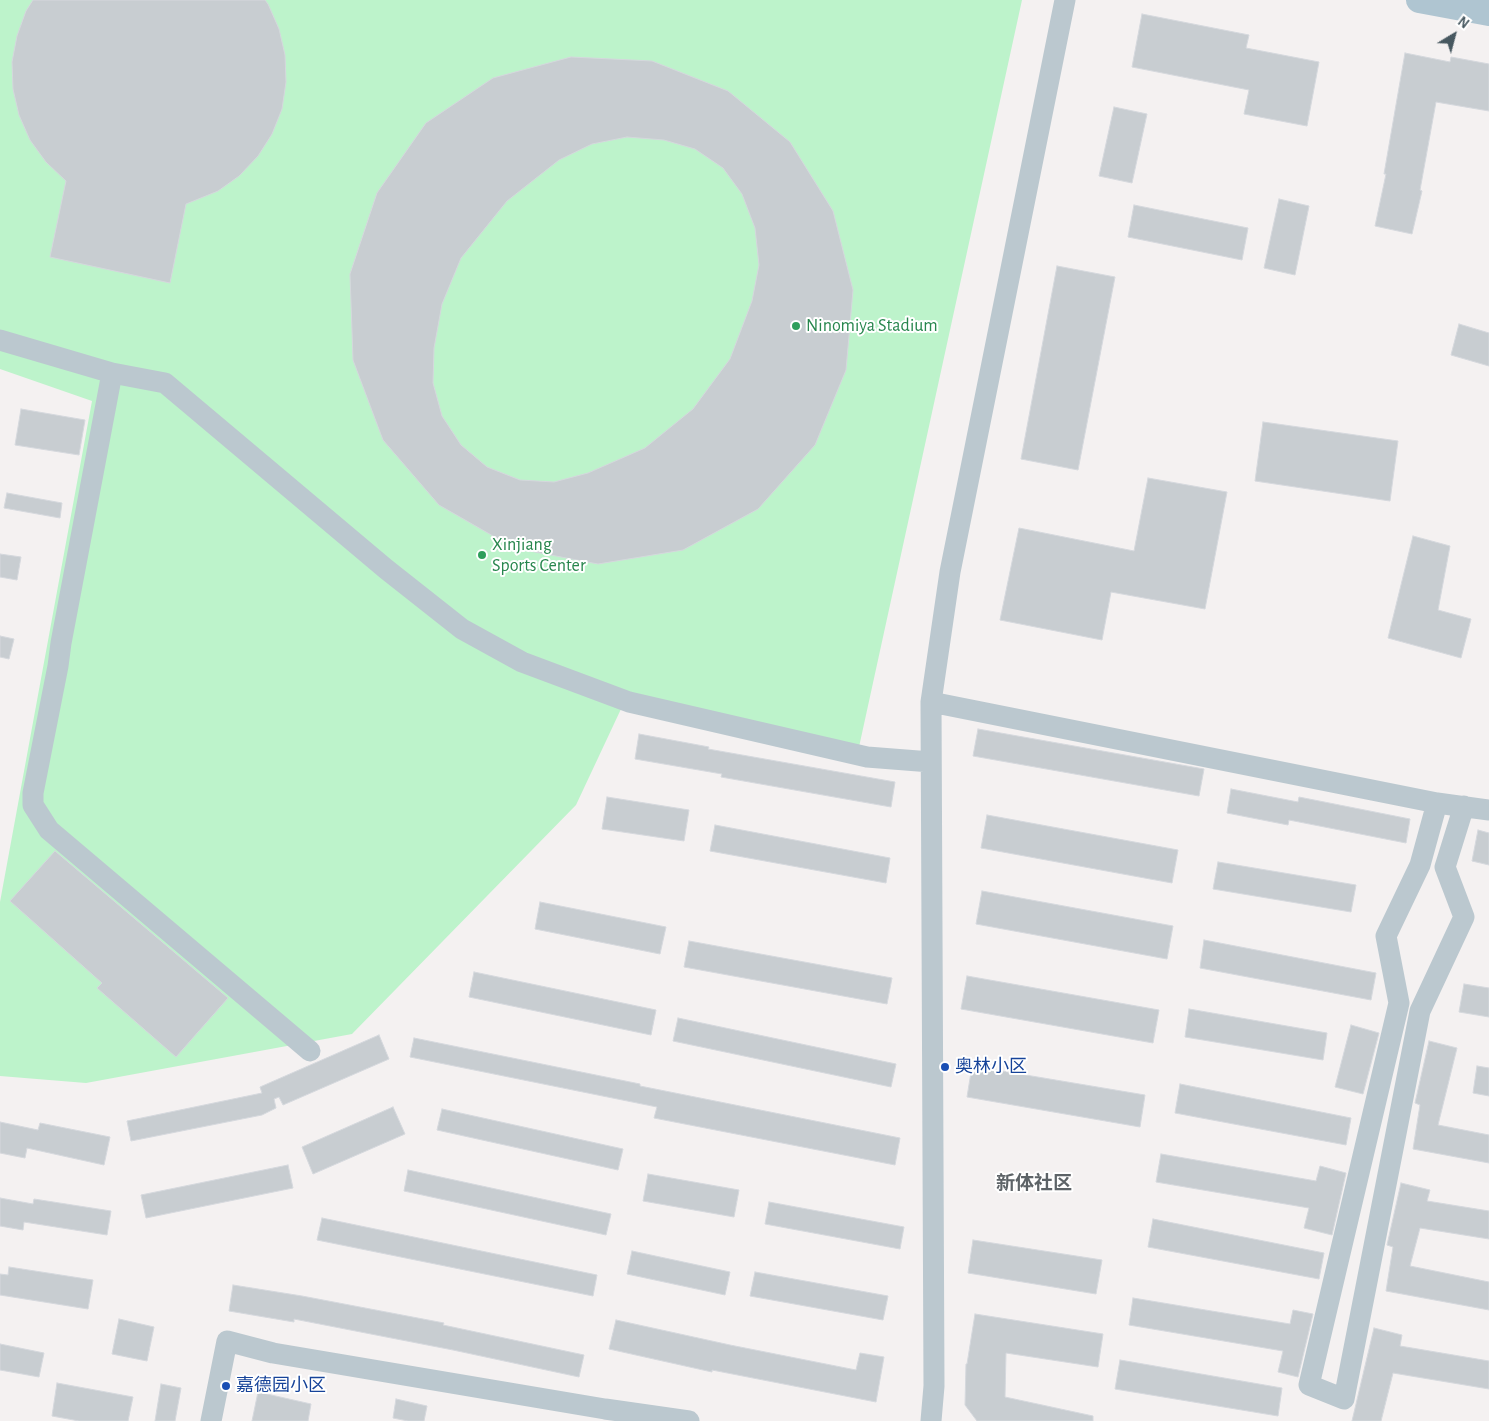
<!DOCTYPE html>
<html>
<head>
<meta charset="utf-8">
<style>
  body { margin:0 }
  #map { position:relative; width:1489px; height:1421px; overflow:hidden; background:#f4f1f1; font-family:"Alegreya Sans",sans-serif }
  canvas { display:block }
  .north { position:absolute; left:1429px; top:10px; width:50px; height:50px; -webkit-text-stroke:4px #fff; paint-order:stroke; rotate:37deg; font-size:14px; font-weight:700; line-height:20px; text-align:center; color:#475860 }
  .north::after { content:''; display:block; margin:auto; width:18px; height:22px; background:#475860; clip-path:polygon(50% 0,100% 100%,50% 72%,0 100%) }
</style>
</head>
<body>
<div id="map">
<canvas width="1489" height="1421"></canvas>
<div class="north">N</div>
</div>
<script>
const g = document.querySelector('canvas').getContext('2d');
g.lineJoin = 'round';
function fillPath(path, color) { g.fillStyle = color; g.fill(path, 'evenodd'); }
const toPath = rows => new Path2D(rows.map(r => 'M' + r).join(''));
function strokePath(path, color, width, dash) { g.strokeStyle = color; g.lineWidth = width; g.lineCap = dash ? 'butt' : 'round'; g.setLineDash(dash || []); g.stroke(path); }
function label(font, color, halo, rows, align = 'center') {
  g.font = font + ' "Alegreya Sans","Noto Sans SC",sans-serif'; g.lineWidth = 4; g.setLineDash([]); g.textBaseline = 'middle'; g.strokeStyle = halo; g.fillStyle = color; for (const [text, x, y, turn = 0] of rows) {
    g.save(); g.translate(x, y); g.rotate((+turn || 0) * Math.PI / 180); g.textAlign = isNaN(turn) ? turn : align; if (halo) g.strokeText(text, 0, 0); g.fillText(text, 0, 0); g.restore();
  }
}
fillPath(toPath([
  [0,0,1022,0,859,747,621,709,576,805,352,1034,86,1083,0,1076,0,902,92,401,0,369]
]), '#bdf3cb');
const building = toPath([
  [33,0,265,0,268,4,279,29,285,55,286,82,282,109,272,134,258,156,239,176,218,191,186,204,170,283,50,257,66,181,46,162,30,140,19,115,13,89,12,62,17,36,26,11,33,0],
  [1142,14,1249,35,1246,48,1319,62,1307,126,1244,114,1249,90,1132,67,1142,14],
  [1405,53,1450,62,1451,57,1489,64,1489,111,1436,102,1420,190,1422,191,1412,234,1375,226,1386,174,1384,174,1405,53],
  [571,57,652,61,728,91,790,142,833,211,853,290,846,370,815,445,758,509,683,550,598,564,514,548,439,505,383,440,353,360,350,274,377,193,426,123,493,78,571,57],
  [627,137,664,140,695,149,723,168,742,194,755,228,759,265,752,301,730,359,693,409,645,448,588,473,554,482,520,480,487,467,461,445,442,416,433,383,434,348,442,304,461,258,507,201,559,160,592,144,627,137],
  [1114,107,1147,114,1132,183,1099,176,1114,107],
  [1279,199,1309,206,1295,275,1264,268,1279,199],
  [1134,205,1248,228,1242,260,1128,237,1134,205],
  [1057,266,1115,277,1078,470,1021,459,1057,266],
  [1459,324,1489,333,1489,366,1451,355,1459,324],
  [21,409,85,420,79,455,15,445,21,409],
  [1263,422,1398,441,1390,501,1255,481,1263,422],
  [1148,478,1227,492,1205,609,1111,592,1102,640,1000,620,1019,528,1134,551,1148,478],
  [7,493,62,503,60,518,4,508,7,493],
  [1413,536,1450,546,1438,610,1471,619,1461,658,1388,638,1413,536],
  [0,554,21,557,17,580,0,577,0,554],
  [0,636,14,639,9,659,0,657,0,636],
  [978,729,1204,769,1199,796,973,756,978,729],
  [639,734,709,747,708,749,895,782,891,807,721,777,722,774,635,759,639,734],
  [1231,789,1298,802,1299,797,1410,819,1406,843,1289,820,1288,825,1227,813,1231,789],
  [607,797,689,810,684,841,602,829,607,797],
  [987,815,1178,850,1172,883,981,848,987,815],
  [715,825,890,858,886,883,710,851,715,825],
  [1478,830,1489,833,1489,865,1472,861,1478,830],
  [55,851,228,998,176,1057,97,988,102,983,10,901,55,851],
  [1218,862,1356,885,1351,912,1213,889,1218,862],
  [982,891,1173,926,1167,959,976,924,982,891],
  [540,902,666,927,660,954,535,929,540,902],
  [1204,940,1376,973,1371,1000,1200,968,1204,940],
  [689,941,892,978,887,1004,684,967,689,941],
  [474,972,656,1010,651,1035,469,997,474,972],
  [967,976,1159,1010,1153,1043,961,1009,967,976],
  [1464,984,1489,988,1489,1017,1459,1012,1464,984],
  [1189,1009,1327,1033,1323,1060,1185,1037,1189,1009],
  [678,1018,896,1064,891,1087,673,1041,678,1018],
  [1351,1025,1379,1033,1363,1094,1335,1087,1351,1025],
  [379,1035,389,1059,283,1105,279,1097,274,1099,276,1108,262,1115,131,1141,127,1121,262,1093,260,1087,379,1035],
  [414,1038,640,1084,640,1086,900,1138,895,1165,654,1118,657,1107,410,1057,414,1038],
  [1429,1041,1457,1048,1438,1125,1489,1135,1489,1163,1413,1149,1420,1105,1415,1103,1429,1041],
  [972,1066,1145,1095,1140,1127,967,1097,972,1066],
  [1477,1066,1489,1068,1489,1096,1473,1093,1477,1066],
  [1180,1084,1351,1118,1346,1145,1175,1113,1180,1084],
  [393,1107,405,1134,313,1174,302,1147,393,1107],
  [442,1109,623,1149,618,1170,437,1130,442,1109],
  [0,1122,38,1130,40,1123,110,1137,104,1165,27,1148,25,1158,0,1153,0,1122],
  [1161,1154,1316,1181,1320,1166,1346,1173,1332,1235,1304,1228,1309,1208,1156,1182,1161,1154],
  [288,1165,293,1188,146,1218,141,1195,288,1165],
  [408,1170,611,1214,606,1235,404,1191,408,1170],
  [648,1174,739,1190,734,1217,643,1201,648,1174],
  [1401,1183,1430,1190,1427,1201,1489,1211,1489,1239,1420,1228,1410,1266,1489,1282,1489,1310,1386,1291,1393,1247,1387,1245,1401,1183],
  [0,1198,33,1204,34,1199,111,1211,107,1235,24,1222,23,1230,0,1226,0,1198],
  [769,1202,904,1227,900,1249,765,1224,769,1202],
  [322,1218,597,1275,593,1296,317,1240,322,1218],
  [1153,1219,1324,1253,1319,1279,1148,1247,1153,1219],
  [973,1240,1102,1260,1096,1294,968,1273,973,1240],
  [632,1251,730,1272,725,1295,627,1274,632,1251],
  [9,1267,93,1280,88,1309,0,1295,0,1274,8,1275,9,1267],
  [755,1272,888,1296,883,1320,750,1296,755,1272],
  [233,1285,302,1296,444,1323,443,1325,584,1355,579,1377,453,1350,294,1319,294,1322,229,1311,233,1285],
  [1133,1298,1290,1324,1293,1310,1313,1314,1298,1377,1278,1372,1283,1351,1129,1325,1133,1298],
  [975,1314,1103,1334,1098,1367,1006,1353,1005,1397,1093,1416,1093,1421,977,1421,965,1405,966,1364,967,1364,975,1314],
  [119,1319,154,1327,147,1361,112,1354,119,1319],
  [616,1320,730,1345,856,1370,860,1353,884,1357,876,1402,712,1370,712,1372,609,1349,616,1320],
  [1374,1328,1402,1335,1400,1346,1489,1361,1489,1389,1393,1373,1381,1421,1352,1421,1374,1328],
  [0,1344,44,1353,39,1377,0,1370,0,1344],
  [1120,1360,1282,1388,1278,1416,1115,1389,1120,1360],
  [57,1383,133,1397,128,1421,79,1421,52,1416,57,1383],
  [161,1384,181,1388,175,1421,155,1421,161,1384],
  [258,1392,311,1404,308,1421,252,1421,258,1392],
  [396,1399,427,1406,424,1421,408,1421,393,1418,396,1399]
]);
fillPath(building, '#c8cdd1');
strokePath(building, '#d5d8dd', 1);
strokePath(toPath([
  [0,340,112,373,165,383,386,569,462,629,522,662,629,702,867,757,931,762],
  [112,373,61,643,58,666,33,793,33,805,49,830,310,1051],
  [931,702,1437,803,1489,810],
  [1437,803,1420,865,1386,936,1399,1003,1309,1385,1344,1399,1420,1011,1464,917,1445,867,1464,806],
  [211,1421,227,1341,273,1353,605,1409,689,1421],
  [931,1421,934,1386,931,702,950,572,1065,0]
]), '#bbc8cf', 21);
strokePath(toPath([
  [1419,0,1489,13]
]), '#afc5d1', 26);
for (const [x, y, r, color] of [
  [796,326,5,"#2e9e5b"],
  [482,555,5,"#2e9e5b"],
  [945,1067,5,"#1a4fb4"],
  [226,1386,5,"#1a4fb4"]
]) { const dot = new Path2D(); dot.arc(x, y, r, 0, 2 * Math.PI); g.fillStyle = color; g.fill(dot); strokePath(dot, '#fff', 2); }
label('18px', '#27864d', '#fff', [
  ["Ninomiya Stadium",806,326],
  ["Xinjiang",492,545],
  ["Sports Center",492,566]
], 'left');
label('18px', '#164399', '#fff', [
  ["奥林小区",955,1067],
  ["嘉德园小区",236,1386]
], 'left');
label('bold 19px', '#5d6367', '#fff', [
  ["新体社区",1034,1183]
]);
</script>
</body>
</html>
